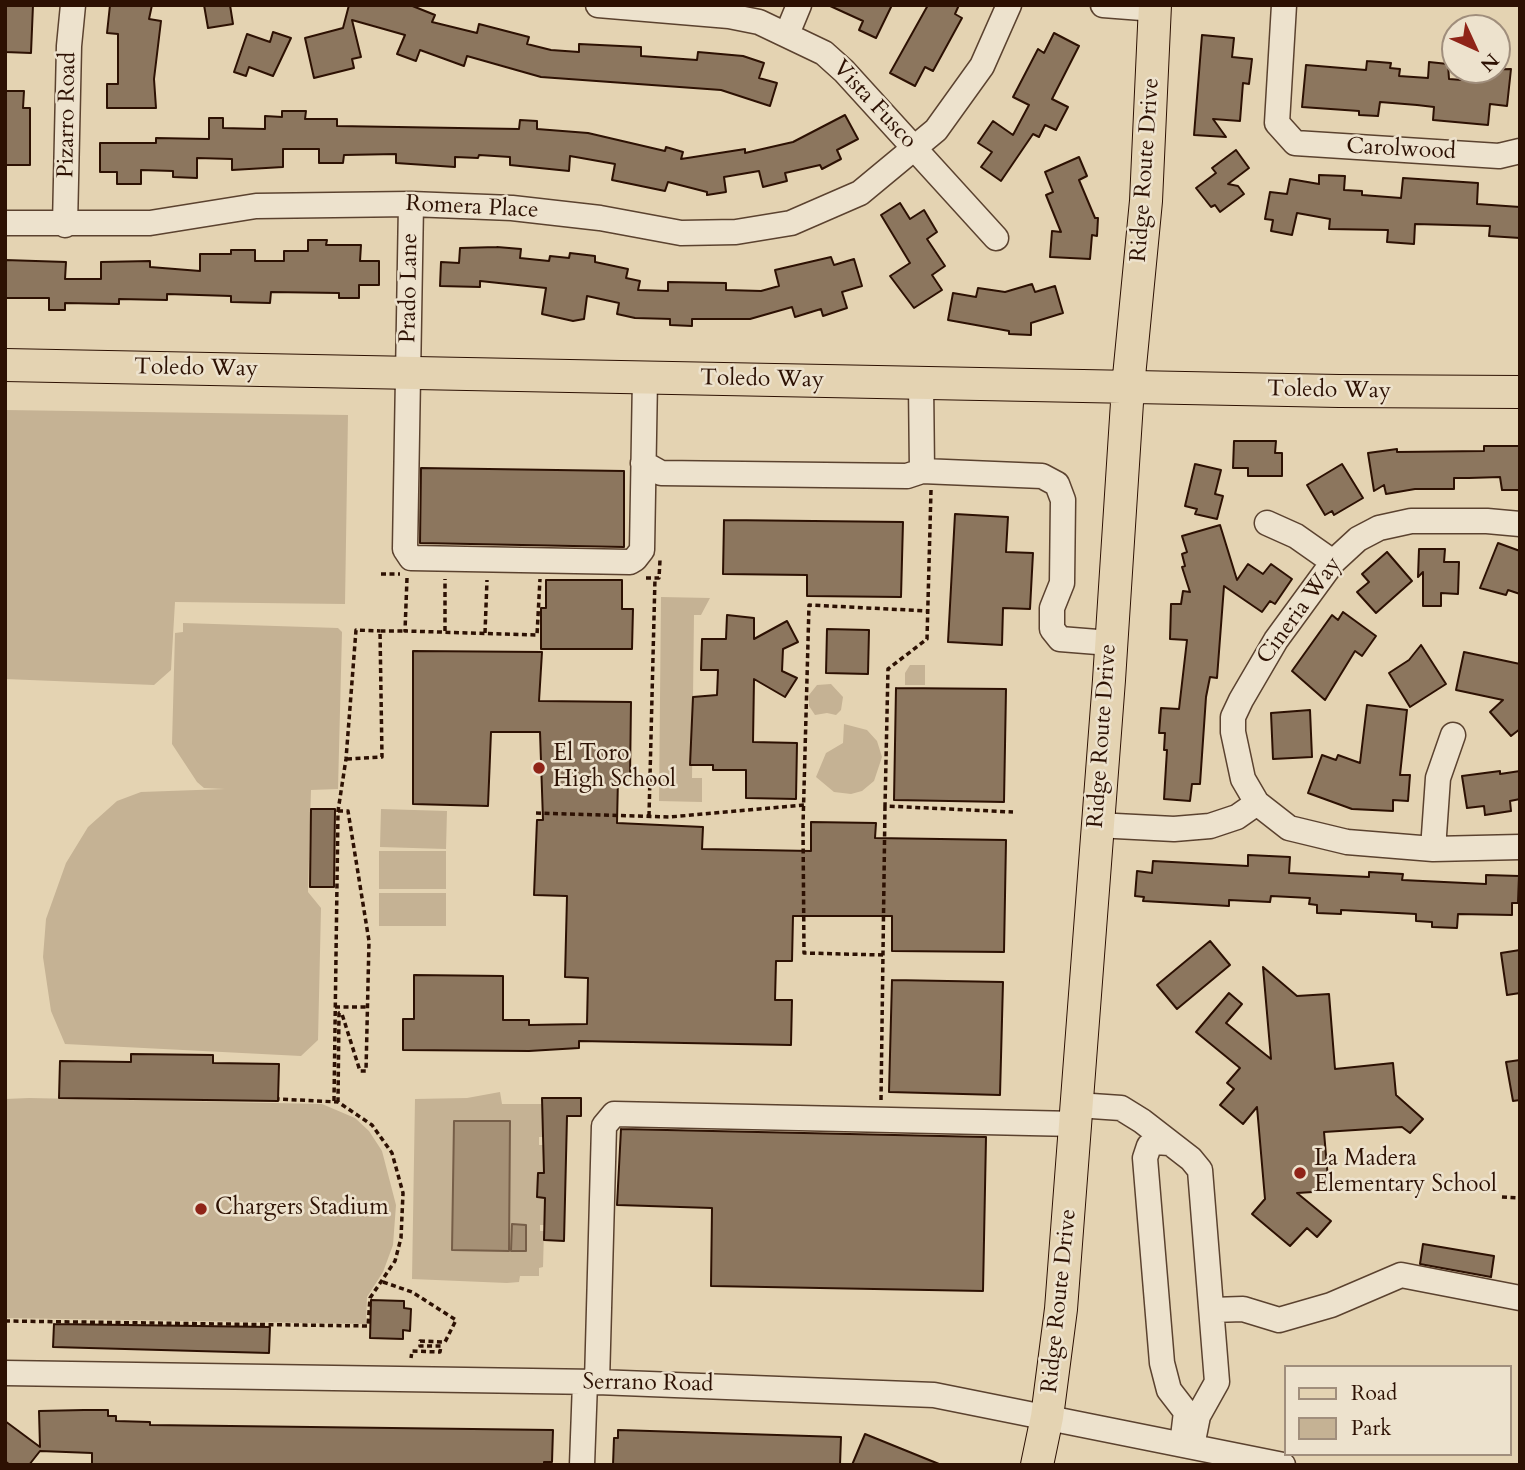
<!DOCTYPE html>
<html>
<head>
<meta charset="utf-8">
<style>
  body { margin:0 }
  #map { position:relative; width:1525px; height:1470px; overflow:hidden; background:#e4d3b2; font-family:Cardo,serif }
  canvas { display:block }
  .frame { position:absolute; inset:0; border:7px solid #2d1103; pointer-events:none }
  .legend { position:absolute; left:1284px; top:1365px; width:228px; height:91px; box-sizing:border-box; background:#ede2cd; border:2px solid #a08e7c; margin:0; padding:9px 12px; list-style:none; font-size:21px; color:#2d1103 }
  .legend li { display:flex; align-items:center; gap:14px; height:35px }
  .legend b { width:35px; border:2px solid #a08e7c }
  .north { position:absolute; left:1441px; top:14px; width:70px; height:70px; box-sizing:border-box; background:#ede2cd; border:2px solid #a08e7c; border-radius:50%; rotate:135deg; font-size:19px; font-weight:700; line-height:28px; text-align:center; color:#2d1103 }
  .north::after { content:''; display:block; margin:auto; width:24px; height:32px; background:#8f2418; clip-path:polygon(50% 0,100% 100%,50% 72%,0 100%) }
</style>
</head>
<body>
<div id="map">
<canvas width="1525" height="1470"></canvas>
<div class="frame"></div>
<ul class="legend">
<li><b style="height:9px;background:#e4d3b2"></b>Road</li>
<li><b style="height:19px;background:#c5b294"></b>Park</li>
</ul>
<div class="north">N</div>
</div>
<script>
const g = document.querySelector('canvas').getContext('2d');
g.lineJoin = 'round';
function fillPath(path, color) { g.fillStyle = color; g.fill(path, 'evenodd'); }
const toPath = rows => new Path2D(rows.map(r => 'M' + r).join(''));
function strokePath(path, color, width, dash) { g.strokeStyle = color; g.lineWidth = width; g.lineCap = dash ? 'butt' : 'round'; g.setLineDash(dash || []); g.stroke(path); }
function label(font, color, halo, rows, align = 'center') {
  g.font = font + ' Cardo,serif'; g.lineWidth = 5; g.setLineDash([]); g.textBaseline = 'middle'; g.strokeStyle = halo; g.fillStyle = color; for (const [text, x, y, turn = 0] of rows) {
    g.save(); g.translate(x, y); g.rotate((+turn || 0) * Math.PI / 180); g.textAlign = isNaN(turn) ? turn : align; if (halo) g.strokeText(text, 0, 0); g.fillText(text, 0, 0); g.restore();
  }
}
fillPath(toPath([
  [5,410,348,415,345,604,175,602,171,670,154,685,5,679],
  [661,597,710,598,701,615,694,615,692,778,702,778,702,802,659,801],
  [183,623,338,628,342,632,338,789,311,790,308,892,321,908,318,1040,301,1056,65,1044,51,1011,43,957,46,919,66,863,88,827,117,801,141,792,225,789,204,788,197,782,172,744,175,633,183,632],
  [910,665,925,665,925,685,905,685,905,673],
  [831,684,843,697,841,710,836,715,827,713,815,715,809,706,809,695,817,685],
  [844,724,867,730,877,741,882,757,874,781,862,791,851,794,834,792,816,777,826,753,843,743],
  [381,809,447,811,446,849,380,847],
  [379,851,446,851,446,889,379,889],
  [379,893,446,893,446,926,379,926],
  [500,1092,502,1104,542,1104,542,1115,546,1116,545,1137,539,1137,539,1145,545,1145,544,1173,538,1173,537,1197,545,1198,544,1225,540,1225,540,1231,544,1231,543,1267,539,1268,539,1276,520,1276,519,1282,507,1283,412,1279,415,1099,467,1098],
  [29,1098,322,1104,355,1118,369,1131,382,1151,396,1205,393,1245,383,1272,367,1297,366,1324,5,1318,5,1099]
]), '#c5b294');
const water = toPath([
  [454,1121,510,1121,509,1251,452,1250,454,1121],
  [512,1224,526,1225,526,1251,511,1251,512,1224]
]);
fillPath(water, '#a69176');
strokePath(water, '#765e48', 2);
const building = toPath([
  [5,5,33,5,31,53,5,52,5,5],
  [110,5,152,5,149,19,161,21,154,79,156,108,107,108,107,84,118,84,118,34,107,33,110,5],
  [204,5,230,5,233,24,208,28,204,5],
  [349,5,410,5,435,15,432,22,477,33,479,24,529,37,527,44,551,50,579,52,579,44,641,47,641,56,697,60,698,52,743,56,764,63,759,78,777,83,770,106,721,90,541,77,467,56,464,66,420,50,416,61,397,54,405,35,352,20,361,57,352,59,354,68,314,78,305,38,343,28,349,5],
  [828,5,892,5,876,38,859,30,863,21,828,5],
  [928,5,959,5,955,14,962,18,933,71,925,67,915,86,890,73,928,5],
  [273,32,291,38,273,76,249,67,246,76,234,72,247,34,270,42,273,32],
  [1054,33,1079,46,1052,99,1068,107,1056,130,1045,125,1039,137,1033,134,1001,181,981,167,992,152,978,143,993,121,1013,135,1029,105,1013,97,1038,49,1044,53,1054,33],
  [1202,35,1234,38,1232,57,1252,59,1249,84,1243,83,1240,121,1213,119,1226,137,1194,135,1202,35],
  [1367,61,1391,63,1390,68,1400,69,1399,76,1428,78,1429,62,1448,64,1449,79,1475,81,1476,70,1511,69,1507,106,1490,104,1488,125,1433,120,1434,107,1417,105,1380,102,1378,116,1359,115,1359,111,1302,107,1306,65,1366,70,1367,61],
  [5,91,24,91,23,108,30,108,30,165,5,165,5,91],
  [282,111,306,111,305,119,337,119,337,126,519,129,520,120,537,121,537,129,588,133,665,151,666,147,683,152,681,159,745,149,745,153,793,142,845,115,858,139,837,150,841,159,822,169,820,165,785,173,787,181,763,187,759,171,724,177,726,192,707,195,707,192,668,182,665,191,612,180,615,164,570,156,569,171,510,165,510,157,479,155,478,158,455,157,455,167,396,163,396,154,344,155,343,163,319,163,319,149,283,149,283,167,232,170,232,159,197,158,197,178,173,177,173,171,141,170,141,184,117,184,117,172,100,172,100,143,156,143,156,138,209,139,209,118,223,118,223,128,265,129,265,116,282,117,282,111],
  [1236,150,1249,168,1228,184,1238,186,1244,194,1220,212,1215,205,1211,207,1196,188,1216,173,1212,168,1236,150],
  [1079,157,1087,176,1079,180,1095,218,1098,218,1097,236,1092,235,1090,259,1050,257,1052,231,1061,232,1046,195,1053,192,1045,172,1079,157],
  [1319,175,1345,176,1344,190,1362,191,1362,195,1401,198,1403,178,1478,183,1477,204,1520,207,1520,238,1489,236,1490,226,1415,224,1414,244,1387,242,1388,230,1329,229,1330,219,1297,213,1292,235,1271,231,1273,220,1265,219,1270,192,1287,194,1290,179,1319,184,1319,175],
  [900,203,910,219,924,210,937,232,927,239,945,266,932,275,942,290,914,308,890,276,910,263,881,215,900,203],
  [308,240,327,240,326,245,361,245,360,261,379,261,379,285,359,285,359,298,339,298,339,293,271,292,270,303,231,302,231,296,167,294,167,300,119,299,119,304,65,303,65,310,49,310,49,298,5,298,5,260,66,262,65,279,101,279,101,262,150,261,150,267,200,271,200,254,231,254,231,250,255,250,255,261,284,261,284,251,308,251,308,240],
  [497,247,521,249,520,258,549,261,550,256,569,258,570,253,595,256,595,262,628,269,626,278,640,281,638,290,668,291,668,282,726,283,726,290,761,291,779,286,775,270,831,257,834,265,854,259,862,286,842,292,847,308,823,316,821,309,795,317,792,307,750,319,692,319,692,326,670,325,670,319,635,318,617,314,619,303,587,296,584,319,573,321,542,314,546,288,480,281,480,287,440,286,441,262,459,263,460,248,497,247],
  [1032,284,1035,292,1055,286,1063,313,1031,323,1031,335,1009,334,1009,331,948,320,953,293,976,297,978,288,1005,292,1032,284],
  [1234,441,1276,441,1275,453,1282,453,1282,476,1248,476,1248,468,1233,468,1234,441],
  [1484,446,1520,446,1520,490,1502,490,1500,477,1469,478,1454,478,1454,489,1415,489,1386,494,1384,485,1374,491,1368,453,1397,449,1397,452,1484,451,1484,446],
  [1195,464,1221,470,1215,494,1223,496,1217,519,1195,514,1197,509,1185,506,1195,464],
  [1342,464,1363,498,1334,515,1332,511,1325,515,1307,485,1342,464],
  [421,468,624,471,624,547,420,543,421,468],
  [955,514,1008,517,1006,552,1033,553,1030,609,1003,608,1002,645,948,642,955,514],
  [724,520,903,522,901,597,807,596,807,575,723,574,724,520],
  [1220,525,1237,580,1248,564,1263,574,1271,564,1292,579,1275,604,1270,601,1262,612,1224,586,1217,678,1210,677,1206,697,1200,784,1192,784,1190,801,1164,799,1167,750,1164,750,1165,733,1159,733,1161,708,1179,709,1187,640,1170,639,1171,604,1181,604,1183,591,1190,592,1182,567,1185,566,1182,554,1187,552,1182,536,1220,525],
  [1498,543,1520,551,1520,594,1508,590,1506,595,1480,588,1498,543],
  [1419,549,1445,549,1444,562,1459,562,1458,594,1441,593,1441,606,1423,606,1423,572,1418,577,1419,549],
  [1387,552,1412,581,1376,613,1357,592,1369,582,1362,574,1387,552],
  [546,580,622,580,622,609,633,609,632,649,541,649,541,608,546,608,546,580],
  [1343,612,1376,636,1362,656,1355,651,1325,700,1292,671,1332,615,1338,620,1343,612],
  [727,615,754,618,754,639,787,621,798,642,783,649,782,671,797,678,785,697,754,679,753,742,797,743,796,799,746,798,746,770,713,770,713,765,690,765,693,697,717,695,718,670,701,670,702,639,726,639,727,615],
  [827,629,869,630,868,674,826,673,827,629],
  [1421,645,1446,684,1410,707,1389,673,1409,660,1421,645],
  [413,651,542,652,539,701,631,702,630,778,618,778,617,823,703,827,702,849,811,851,811,822,876,823,875,838,1006,840,1004,952,892,951,892,916,793,916,792,961,776,961,775,1000,792,1000,791,1045,579,1041,579,1048,529,1051,403,1050,403,1019,414,1019,414,975,503,976,503,1020,529,1020,529,1025,587,1024,588,978,565,977,567,896,534,895,537,820,543,820,540,732,491,732,488,806,413,804,413,651],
  [1464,652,1520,664,1520,729,1511,736,1490,712,1503,700,1456,690,1464,652],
  [896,688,1006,689,1004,802,894,800,896,688],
  [1367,705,1407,710,1400,775,1410,775,1408,801,1393,800,1393,811,1352,809,1308,793,1322,755,1336,760,1338,755,1360,763,1367,705],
  [1310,710,1312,757,1273,759,1271,713,1310,710],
  [1500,771,1500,774,1520,771,1520,799,1510,801,1511,811,1485,815,1484,806,1467,808,1462,776,1500,771],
  [311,809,335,809,334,887,310,887,311,809],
  [1248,855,1290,857,1289,873,1369,877,1369,872,1403,874,1402,880,1486,884,1486,875,1519,876,1518,903,1512,903,1512,915,1458,914,1457,928,1432,927,1432,922,1416,921,1416,914,1341,910,1341,914,1317,913,1317,905,1309,904,1310,898,1271,896,1270,902,1229,900,1229,906,1143,901,1144,897,1135,896,1137,871,1152,873,1153,861,1248,866,1248,855],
  [1210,941,1230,965,1177,1009,1157,985,1210,941],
  [1520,950,1520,993,1507,995,1501,953,1520,950],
  [1263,967,1297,996,1329,994,1335,1069,1393,1063,1396,1095,1423,1119,1410,1133,1402,1127,1324,1132,1329,1191,1297,1193,1331,1221,1317,1237,1307,1228,1290,1246,1252,1214,1265,1199,1257,1107,1243,1124,1220,1105,1234,1089,1227,1083,1240,1068,1196,1032,1229,993,1242,1004,1226,1023,1271,1059,1263,967],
  [892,980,1003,982,1000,1095,889,1092,892,980],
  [131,1054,213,1055,213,1063,279,1064,278,1101,59,1098,60,1061,131,1062,131,1054],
  [1520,1060,1520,1100,1513,1101,1506,1062,1520,1060],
  [542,1098,581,1098,581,1116,567,1116,564,1241,544,1240,545,1198,537,1197,538,1173,544,1173,542,1098],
  [621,1129,986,1137,983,1291,711,1286,712,1208,617,1205,621,1129],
  [1423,1244,1494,1256,1491,1277,1420,1264,1423,1244],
  [371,1300,404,1301,404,1308,411,1309,410,1331,403,1330,403,1339,370,1338,371,1300],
  [54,1324,270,1327,269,1353,53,1347,54,1324],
  [84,1410,108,1410,108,1416,116,1416,116,1421,150,1422,150,1425,553,1430,552,1462,544,1462,544,1465,92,1465,92,1453,40,1451,29,1465,10,1465,5,1461,5,1421,40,1447,39,1411,84,1410],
  [618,1430,841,1437,840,1465,613,1465,614,1438,618,1438,618,1430],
  [865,1434,939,1464,939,1465,852,1465,865,1434]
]);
fillPath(building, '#8c765e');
strokePath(building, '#2d1103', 2);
const minor = toPath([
  [598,5,729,16,759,22,824,53,844,71,996,238],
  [1103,5,1155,9],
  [1284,5,1277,123,1295,143,1499,156,1520,151],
  [787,34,799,5],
  [411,204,405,549,411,558,630,562,635,559,642,550,645,378],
  [5,223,150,223,256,206,411,204,512,208,600,218,681,233,736,232,791,223,860,193,936,130,982,66,1009,5],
  [65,225,69,46,73,5],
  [921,383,922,471],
  [643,463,661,473,907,476,922,471,1042,476,1057,484,1063,500,1062,583,1052,608,1052,629,1060,639,1110,643],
  [1267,523,1296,536,1333,562],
  [1520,524,1487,521,1411,521,1379,528,1358,539,1333,562,1276,640,1241,700,1233,717,1233,732,1243,779,1257,803,1289,828,1347,842,1433,849,1520,847],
  [1096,825,1174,829,1210,826,1237,817,1257,803],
  [1433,849,1438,778,1453,735],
  [1077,1105,1121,1108,1142,1121,1191,1159,1200,1170,1217,1382,1198,1416,1192,1446],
  [1169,1143,1156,1142,1149,1146,1145,1158,1162,1363,1169,1390,1186,1412,1183,1437],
  [1212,1310,1243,1309,1279,1320,1331,1305,1401,1275,1520,1298],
  [5,1373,597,1382,934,1395,1283,1465],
  [597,1382,604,1126,614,1114,1076,1124],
  [582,1465,585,1382]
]);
const major = toPath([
  [5,365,1339,391,1520,392],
  [1037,1465,1047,1417,1061,1309,1109,680,1128,387,1146,201,1155,5]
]);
strokePath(minor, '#5b422f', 27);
strokePath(major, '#2d1103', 34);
strokePath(toPath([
  [931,490,927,639,888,669,885,806,1013,812],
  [381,574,400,574],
  [407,578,405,631,537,635,540,579],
  [646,578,659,578,660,560],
  [445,631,445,579],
  [485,633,487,580],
  [347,759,382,757,380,631,405,631],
  [338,811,348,811,369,941,366,1071,360,1071,342,1014,339,1013,338,1102],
  [536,813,670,817,804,805],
  [649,816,655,578],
  [883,955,804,953,803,826,809,605,928,611],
  [335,1007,368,1007],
  [881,1100,885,806],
  [334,1101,338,811,346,759,356,630,380,631],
  [1502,1197,1520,1198],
  [383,1282,412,1292,456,1320,445,1342,420,1341,420,1346,441,1346,440,1352,412,1351,411,1358],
  [5,1321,368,1326,370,1298,395,1261,401,1238,403,1193,392,1153,372,1125,338,1102,278,1099]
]), '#2d1103', 3.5, [5, 3.5]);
strokePath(minor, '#ede2cd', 24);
strokePath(major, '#e4d3b2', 32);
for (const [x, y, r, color] of [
  [539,768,7,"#8f2418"],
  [1300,1173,7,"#8f2418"],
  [201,1209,7,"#8f2418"]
]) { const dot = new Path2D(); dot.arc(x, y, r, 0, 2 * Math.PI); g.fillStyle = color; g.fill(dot); strokePath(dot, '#ede2cd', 2.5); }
label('23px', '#2d1103', '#ede2cd', [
  ["Vista Fusco",874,105,47],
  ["Pizarro Road",68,115,-89],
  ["Carolwood",1401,150,3],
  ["Ridge Route Drive",1146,170,-86],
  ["Romera Place",472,208,3],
  ["Prado Lane",410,288,-89],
  ["Toledo Way",196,369,1],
  ["Toledo Way",762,380,1],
  ["Toledo Way",1329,391,1],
  ["Cineria Way",1300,611,-54],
  ["Ridge Route Drive",1103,736,-86],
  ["Ridge Route Drive",1060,1301,-84],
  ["Serrano Road",648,1384,1]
]);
label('23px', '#2d1103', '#ede2cd', [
  ["El Toro",553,755],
  ["High School",553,781],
  ["La Madera",1314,1160],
  ["Elementary School",1314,1186],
  ["Chargers Stadium",215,1209]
], 'left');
</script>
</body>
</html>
